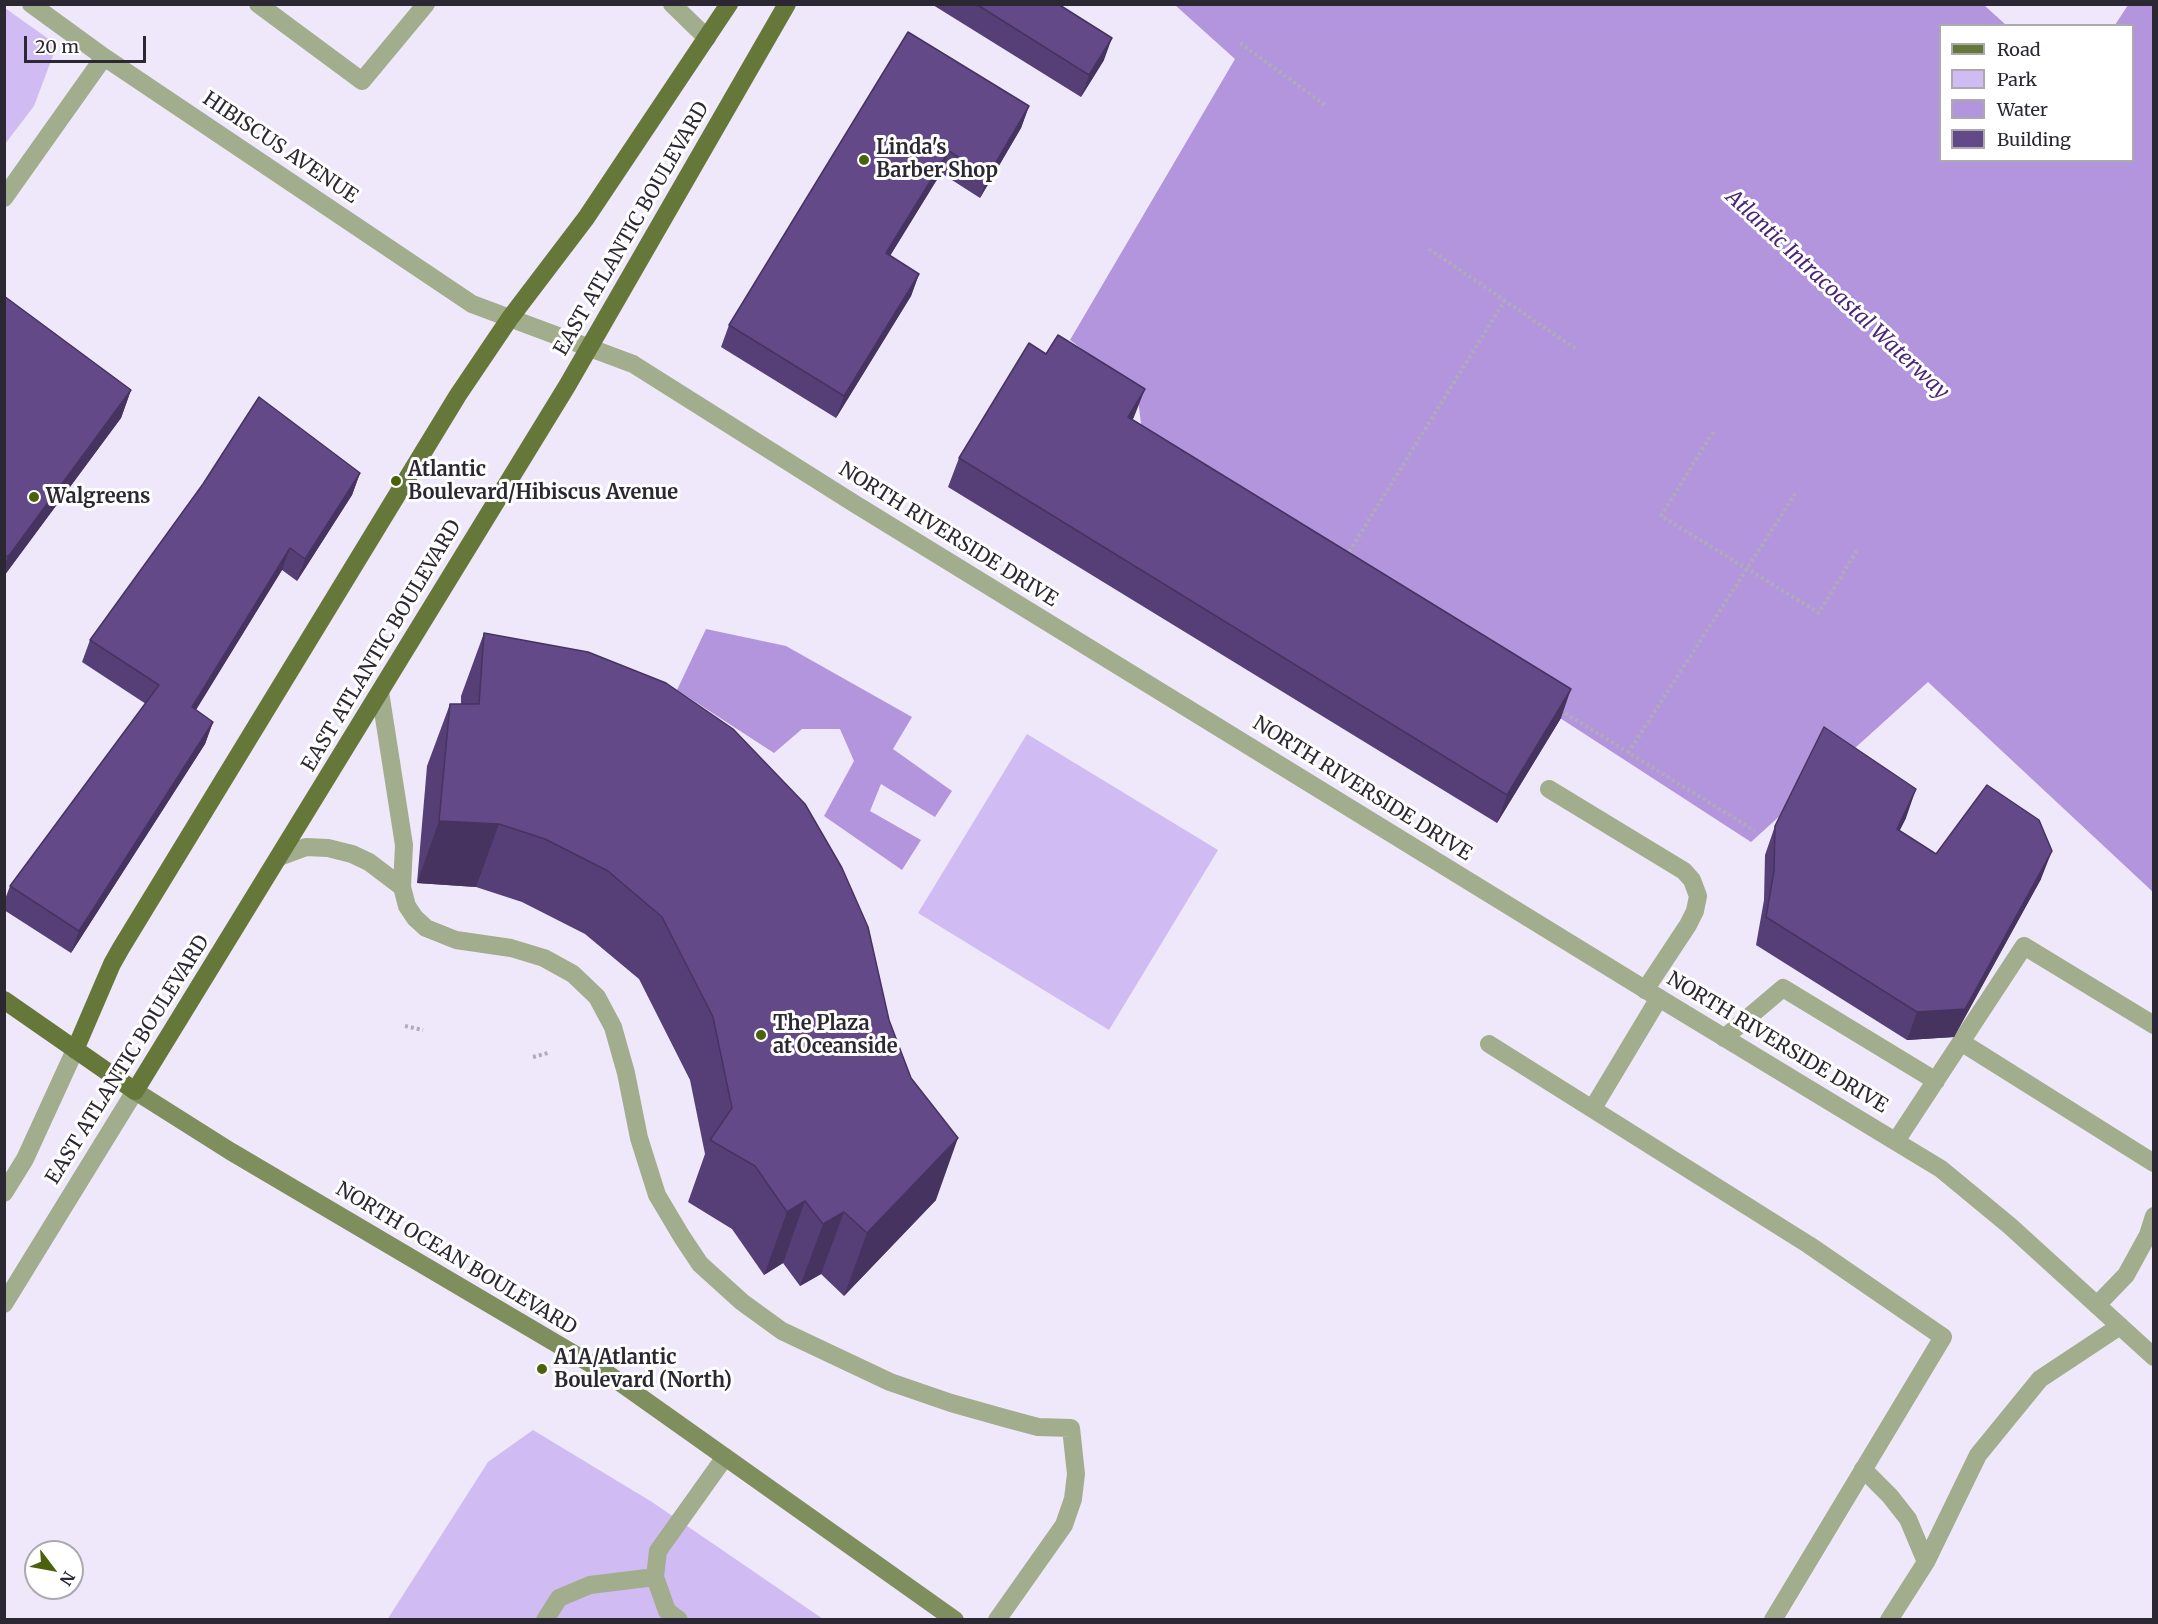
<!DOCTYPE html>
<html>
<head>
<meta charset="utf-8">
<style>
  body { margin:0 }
  #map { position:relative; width:2158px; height:1624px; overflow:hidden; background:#efe8fb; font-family:Merriweather,serif }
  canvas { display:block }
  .frame { position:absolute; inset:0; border:6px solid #2c2833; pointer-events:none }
  .legend { position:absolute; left:1939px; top:24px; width:195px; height:138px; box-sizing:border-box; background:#fff; border:2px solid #aba9ad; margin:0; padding:8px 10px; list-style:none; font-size:18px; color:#2c2833 }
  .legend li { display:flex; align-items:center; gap:12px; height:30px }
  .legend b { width:30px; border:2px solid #aba9ad }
  .north { position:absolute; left:24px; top:1540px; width:60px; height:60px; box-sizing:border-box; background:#fff; border:2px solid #aba9ad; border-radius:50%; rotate:122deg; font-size:16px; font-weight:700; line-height:24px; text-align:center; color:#2c2833 }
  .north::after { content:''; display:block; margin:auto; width:21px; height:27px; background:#4c610b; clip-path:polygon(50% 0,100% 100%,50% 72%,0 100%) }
  .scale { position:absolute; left:24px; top:36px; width:122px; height:27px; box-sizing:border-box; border:3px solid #2c2833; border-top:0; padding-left:8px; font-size:18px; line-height:21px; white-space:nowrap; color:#2c2833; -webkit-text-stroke:4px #fff; paint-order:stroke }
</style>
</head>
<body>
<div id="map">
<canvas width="2158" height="1624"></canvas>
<div class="frame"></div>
<ul class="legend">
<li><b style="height:8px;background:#65783a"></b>Road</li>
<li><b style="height:16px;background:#d0bbf2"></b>Park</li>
<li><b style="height:16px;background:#b295dc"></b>Water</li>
<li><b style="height:16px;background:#644989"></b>Building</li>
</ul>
<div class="north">N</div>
<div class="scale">20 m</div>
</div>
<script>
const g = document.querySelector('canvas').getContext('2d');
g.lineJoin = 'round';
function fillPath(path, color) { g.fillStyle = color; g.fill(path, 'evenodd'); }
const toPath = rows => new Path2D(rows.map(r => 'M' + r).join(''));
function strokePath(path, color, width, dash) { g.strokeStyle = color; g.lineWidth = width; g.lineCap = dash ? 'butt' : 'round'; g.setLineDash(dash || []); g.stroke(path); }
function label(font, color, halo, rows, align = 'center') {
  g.font = font + ' Merriweather,serif'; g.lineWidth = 6; g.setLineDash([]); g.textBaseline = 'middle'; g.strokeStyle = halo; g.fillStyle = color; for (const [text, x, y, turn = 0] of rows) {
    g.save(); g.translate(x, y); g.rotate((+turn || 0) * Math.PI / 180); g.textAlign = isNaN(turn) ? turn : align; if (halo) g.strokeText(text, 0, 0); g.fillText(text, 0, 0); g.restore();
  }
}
fillPath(toPath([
  [5,8,57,45,34,106,5,144],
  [1027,734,1218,850,1109,1030,918,913],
  [533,1430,652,1502,823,1619,387,1620,488,1462]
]), '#d0bbf2');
fillPath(toPath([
  [1175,5,1984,5,2006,25,1940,26,1940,160,2132,160,2132,26,2115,25,2128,5,2153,5,2153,892,1928,682,1751,842,1144,448,1137,391,1070,340,1235,59],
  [706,629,786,646,912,717,893,749,952,791,935,817,881,784,870,811,921,840,902,870,824,816,854,761,840,729,802,729,774,753,677,690]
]), '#b295dc');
strokePath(toPath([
  [1240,43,1325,105],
  [1429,249,1576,349],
  [1713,432,1661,516,1819,613,1857,550],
  [1346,557,1505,300],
  [1560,710,1755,831],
  [1628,753,1795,494],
  [405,1026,423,1030],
  [533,1057,548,1053]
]), '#b0aaba', 4, [3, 3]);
strokePath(toPath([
  [258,4,362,81,426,4],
  [1549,789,1684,871,1692,880,1698,896,1695,911,1688,925,1645,990],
  [279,857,306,847,328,848,352,854,369,862,402,887,404,845,380,692],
  [402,887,407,906,415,918,426,928,456,940,511,948,544,958,573,974,597,997,613,1027,626,1073,639,1138,657,1195,682,1237,700,1264,742,1302,782,1331,890,1382,951,1403,1008,1419,1038,1427,1071,1428,1076,1474,1073,1499,1064,1525,997,1620],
  [1724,1038,1783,988,1936,1081],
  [1961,1042,2154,1163],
  [1489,1044,1809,1245,1943,1337,1773,1620],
  [1593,1108,1659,998],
  [1896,1141,2024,946,2154,1025],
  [2097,1305,2126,1275,2148,1235,2154,1216],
  [1863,1469,1890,1496,1908,1519,1926,1562],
  [545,1620,559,1598,590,1585,655,1577],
  [679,1620,667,1611,655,1577,658,1551,725,1457],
  [1889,1620,1926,1562,1978,1455,2040,1379,2120,1326]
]), '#a1ad8c', 18);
strokePath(toPath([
  [31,4,104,57,472,304,633,364,855,504,1659,998,1941,1169,2010,1226,2154,1357],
  [672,4,707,38],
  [4,198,104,57],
  [4,1193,25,1159,75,1050],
  [4,1304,135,1091]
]), '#a1ad8c', 18);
strokePath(toPath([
  [135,1091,230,1151,608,1374,955,1620]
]), '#7e8e5d', 18);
strokePath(toPath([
  [4,1000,135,1091,567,386,787,4],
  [75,1050,112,964,121,948,458,395,510,318,586,218,729,4]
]), '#65783a', 18);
fillPath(toPath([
  [1058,4,1104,60,1081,97,933,5],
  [908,32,1029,106,1021,128,980,198,941,173,890,256,919,274,911,296,836,418,721,347,729,325],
  [4,296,131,390,121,418,4,576],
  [1134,417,1132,420,1561,718,1497,823,948,487,959,458],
  [360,473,352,495,297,581,282,570,196,710,213,722,205,744,71,953,4,910,4,902,10,886,146,704,82,662,90,640],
  [484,633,889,1020,936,1200,844,1296,821,1274,800,1286,783,1263,764,1275,732,1229,688,1202,705,1154,690,1080,639,979,585,934,522,902,476,887,417,883,427,766,450,704,461,704,461,696],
  [1906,818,1899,831,1936,854,2041,879,1954,1037,1907,1040,1756,945,1764,900,1765,855,1775,826]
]), '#563f76');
fillPath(toPath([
  [1112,38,1104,60,1081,97,1089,75],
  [1029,106,1021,128,980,198,988,176],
  [949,151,941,173,878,275,886,253],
  [919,274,911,296,836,418,844,396],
  [1145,389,1134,417,1117,446,1128,417],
  [131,390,121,418,4,576,4,567,8,557],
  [360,473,352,495,297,581,305,559],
  [290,548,282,570,184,729,192,707],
  [1571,689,1561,718,1497,823,1507,795],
  [213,722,205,744,71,953,79,931],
  [1916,789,1906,818,1886,858,1897,829],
  [439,821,499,824,476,887,417,883],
  [2052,851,2041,879,1954,1037,1907,1040,1917,1012],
  [958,1138,936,1200,844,1296,867,1233],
  [805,1201,783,1263,764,1275,787,1212],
  [844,1212,821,1274,800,1286,823,1224]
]), '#463360');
const building = toPath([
  [976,4,1058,4,1112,38,1089,75,976,4],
  [908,32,1029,106,988,176,949,151,886,253,919,274,844,396,729,325,908,32],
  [4,296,131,390,8,557,4,554,4,296],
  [1058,335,1145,389,1128,417,1571,689,1507,795,959,458,1029,343,1046,354,1058,335],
  [259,397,360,473,305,559,290,548,192,707,213,722,79,931,10,886,159,685,90,640,203,484,259,397],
  [484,633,588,652,666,683,733,729,805,804,842,868,868,927,889,1020,911,1078,958,1138,867,1233,844,1212,823,1224,805,1201,787,1212,755,1166,710,1140,732,1108,713,1017,662,917,608,871,545,839,499,824,439,821,450,704,479,704,484,633],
  [1824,727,1916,789,1897,829,1936,854,1987,785,2039,820,2052,851,1965,1009,1917,1012,1766,917,1774,871,1775,826,1824,727]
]);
fillPath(building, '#644989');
strokePath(building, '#463360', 1.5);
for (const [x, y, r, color] of [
  [864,160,6,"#4c610b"],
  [396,481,6,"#4c610b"],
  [34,497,6,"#4c610b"],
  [761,1035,6,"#4c610b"],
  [542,1369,6,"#4c610b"]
]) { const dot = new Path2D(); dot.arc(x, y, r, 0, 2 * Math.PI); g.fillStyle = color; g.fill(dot); strokePath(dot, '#fff', 2); }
label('20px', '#2c2833', '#fff', [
  ["HIBISCUS AVENUE",280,148,34],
  ["EAST ATLANTIC BOULEVARD",632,229,-60],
  ["NORTH RIVERSIDE DRIVE",948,535,32],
  ["EAST ATLANTIC BOULEVARD",382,646,-59],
  ["NORTH RIVERSIDE DRIVE",1362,789,32],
  ["NORTH RIVERSIDE DRIVE",1777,1043,31],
  ["EAST ATLANTIC BOULEVARD",128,1060,-58],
  ["NORTH OCEAN BOULEVARD",456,1259,31]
]);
label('bold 20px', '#2c2833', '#fff', [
  ["Linda's",876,148],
  ["Barber Shop",876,171],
  ["Atlantic",408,470],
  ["Boulevard/Hibiscus Avenue",408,493],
  ["Walgreens",46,497],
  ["The Plaza",773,1024],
  ["at Oceanside",773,1047],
  ["A1A/Atlantic",554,1358],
  ["Boulevard (North)",554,1381]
], 'left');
label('italic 21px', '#4c2477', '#fff', [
  ["Atlantic Intracoastal Waterway",1837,295,43]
]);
</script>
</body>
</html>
